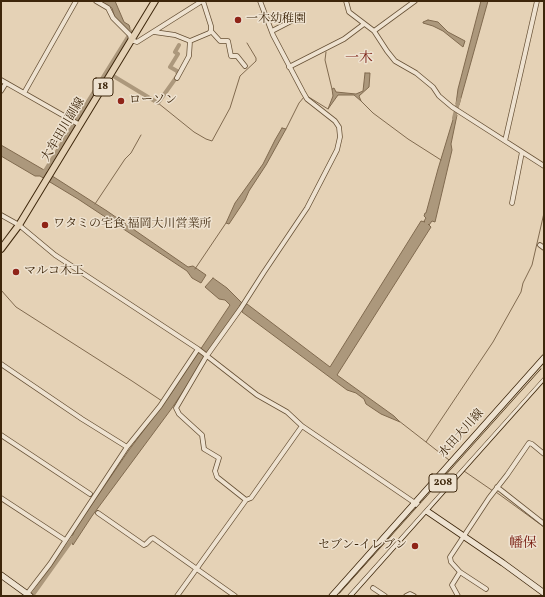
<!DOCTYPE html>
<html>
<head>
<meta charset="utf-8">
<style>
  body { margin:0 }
  #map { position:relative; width:545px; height:597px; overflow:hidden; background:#e5d2b6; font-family:Vollkorn,serif }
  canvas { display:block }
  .frame { position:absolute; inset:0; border:2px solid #3d260b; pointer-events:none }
</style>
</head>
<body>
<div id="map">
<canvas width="545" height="597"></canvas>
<div class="frame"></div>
</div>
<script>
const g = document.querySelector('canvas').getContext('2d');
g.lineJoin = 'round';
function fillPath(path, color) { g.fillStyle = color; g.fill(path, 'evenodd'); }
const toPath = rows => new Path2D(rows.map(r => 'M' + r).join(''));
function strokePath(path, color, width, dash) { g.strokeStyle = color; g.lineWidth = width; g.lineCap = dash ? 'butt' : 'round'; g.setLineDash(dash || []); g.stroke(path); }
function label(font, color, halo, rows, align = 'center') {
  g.font = font + ' Vollkorn,"Noto Serif JP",serif'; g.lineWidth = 3; g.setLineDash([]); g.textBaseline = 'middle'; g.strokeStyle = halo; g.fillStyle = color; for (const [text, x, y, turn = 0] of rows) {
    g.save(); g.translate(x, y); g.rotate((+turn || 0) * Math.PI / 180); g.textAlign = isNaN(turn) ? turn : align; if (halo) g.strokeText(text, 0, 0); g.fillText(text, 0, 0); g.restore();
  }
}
const water = toPath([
  [100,1,115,1,124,22,129,25,130,28,129,32,115,18,112,8,100,1],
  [481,1,488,1,459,105,456,104,458,89,481,1],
  [428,20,438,22,448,32,465,41,463,47,443,31,433,26,423,23,423,22,428,20],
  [365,73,370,73,369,87,359,96,361,101,354,95,338,95,328,109,333,96,332,89,334,88,336,92,356,94,363,91,365,73],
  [455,113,457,115,451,144,452,150,435,222,432,221,429,225,428,224,431,227,337,375,394,416,400,422,381,414,366,404,364,399,356,393,347,390,242,312,242,310,246,304,247,304,330,367,421,221,425,222,424,221,426,218,424,216,425,213,426,213,438,169,455,113],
  [282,128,286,129,266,165,249,191,245,200,229,224,226,223,235,203,263,164,275,140,282,128],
  [1,145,44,170,46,172,107,211,188,267,193,266,206,275,201,283,192,278,187,271,78,199,40,176,35,176,1,156,1,145],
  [213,278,227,288,242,303,172,408,92,516,73,545,71,540,75,529,129,450,168,398,230,305,225,300,219,299,205,287,213,278]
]);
fillPath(water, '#ac987c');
strokePath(water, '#806a4f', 1);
strokePath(toPath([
  [326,52,325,60,332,89],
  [307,96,328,109],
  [361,101,373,113,408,139,441,160],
  [158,103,194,132,206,139,212,141,230,108,240,76,256,61,256,58,247,43],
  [286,129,299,103,304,97],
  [95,204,125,159,131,153,141,135],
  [195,269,226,223],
  [1,290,16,307,132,381,162,401],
  [399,421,426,442,493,342,521,292,523,283,532,265,544,213],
  [426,442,449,460],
  [464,471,493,491],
  [496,492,544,527]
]), '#806a4f', 1);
strokePath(toPath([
  [110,74,158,103,178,75,177,71,170,67,178,54,175,52,179,45],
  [454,118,459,99],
  [43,174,131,32,130,31],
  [32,596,74,537]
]), '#ac987c', 4);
const street = toPath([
  [96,1,108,8,113,18,130,35,131,40,137,42,202,1],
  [346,1,349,12,374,31,387,51,395,61,416,73,433,87,439,96,452,107,544,166],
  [211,31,220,41,228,41,231,56,237,56,245,66],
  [272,31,297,18],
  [374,31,415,1],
  [154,32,175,35,190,41,209,33,211,31,211,26,203,1],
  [289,67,344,39,364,24],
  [177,78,189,56,190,41],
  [1,80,80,125],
  [1,91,6,83],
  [24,93,76,1],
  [505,141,537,1],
  [512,203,522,152],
  [1,215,19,225,55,255,198,349,257,395,287,412,302,426,415,503],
  [540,245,544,248],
  [1,364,82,419,127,447],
  [1,435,90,494],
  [497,487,544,524],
  [1,498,65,540],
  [246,500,217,477,215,471,219,458,204,449,202,435,179,414,176,408,206,357,241,308,264,272,307,208,337,150,340,137,339,127,335,121,307,99,303,92,273,35,260,1],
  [98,513,144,545,146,544,151,539,153,538,235,596],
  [460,572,486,589],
  [373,588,385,596],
  [27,594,50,564,127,447,160,406,198,349],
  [177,596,246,500,251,498,302,426],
  [406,596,410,594,414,596],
  [458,596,452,585,460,572,451,562,450,557,489,498,507,475,529,443,532,444,544,454]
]);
const secondary = toPath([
  [415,503,503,563,544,593],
  [1,575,30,596],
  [332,596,544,358],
  [349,596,544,377]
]);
const primary = toPath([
  [1,249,19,225,155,1]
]);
strokePath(street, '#675136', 5.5);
strokePath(secondary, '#3d260b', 7);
strokePath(primary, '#3d260b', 8);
strokePath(street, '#eee2d0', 4);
strokePath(secondary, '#eee2d0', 5.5);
strokePath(primary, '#e5d2b6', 6);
const highwayBridge = toPath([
  [342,596,544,371]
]);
strokePath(highwayBridge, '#3d260b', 8, []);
strokePath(highwayBridge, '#e5d2b6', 7);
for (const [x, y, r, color] of [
  [238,20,4,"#8f2418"],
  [121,101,4,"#8f2418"],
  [45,225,4,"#8f2418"],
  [16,272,4,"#8f2418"],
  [415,546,4,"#8f2418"]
]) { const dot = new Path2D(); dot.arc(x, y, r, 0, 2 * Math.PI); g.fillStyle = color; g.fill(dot); strokePath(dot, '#eee2d0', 1.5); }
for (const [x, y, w] of [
  [103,87,20],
  [443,483,28]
]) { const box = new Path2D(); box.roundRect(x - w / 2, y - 9, w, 18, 3); g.fillStyle = '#eee2d0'; g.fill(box); strokePath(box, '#3d260b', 1); }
label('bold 11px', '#3d260b', null, [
  ["18",103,87],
  ["208",443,483]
]);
label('12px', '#3d260b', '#eee2d0', [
  ["一木幼稚園",246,20],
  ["ローソン",129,101],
  ["ワタミの宅食 福岡大川営業所",53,225],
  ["マルコ木工",24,272],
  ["セブン-イレブン",407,546,"right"]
], 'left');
label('12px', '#3d260b', '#eee2d0', [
  ["大牟田川副線",64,130,-59],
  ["水田大川線",462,434,-48]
]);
label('14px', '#7a1f14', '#eee2d0', [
  ["一木",359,59],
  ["幡保",523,544]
]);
</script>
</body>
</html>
